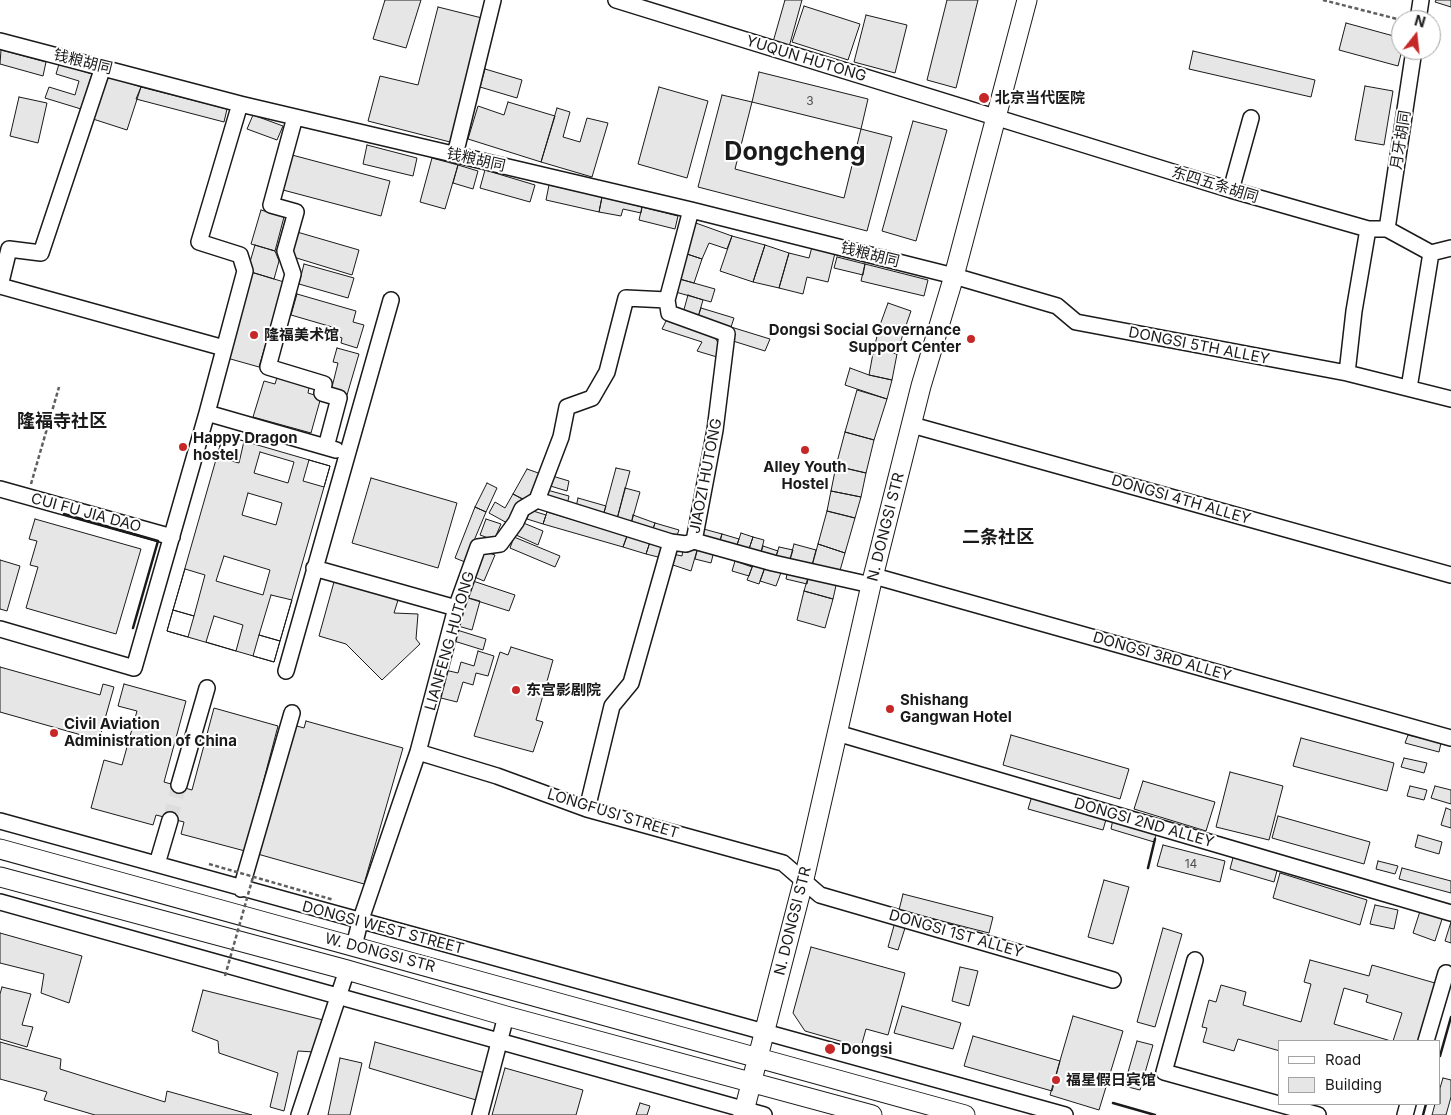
<!DOCTYPE html>
<html>
<head>
<meta charset="utf-8">
<style>
  body { margin:0 }
  #map { position:relative; width:1451px; height:1115px; overflow:hidden; background:#fff; font-family:Inter,sans-serif }
  canvas { display:block }
  .legend { position:absolute; left:1278px; top:1040px; width:162px; height:65px; box-sizing:border-box; background:#fff; border:1px solid #a3a3a3; margin:0; padding:6px 9px; list-style:none; font-size:15px; color:#1a1a1a }
  .legend li { display:flex; align-items:center; gap:10px; height:25px }
  .legend b { width:25px; border:1px solid #a3a3a3 }
  .north { position:absolute; left:1391px; top:10px; width:50px; height:50px; box-sizing:border-box; background:#fff; border:1px solid #a3a3a3; border-radius:50%; rotate:16deg; font-size:14px; font-weight:700; line-height:20px; text-align:center; color:#1a1a1a }
  .north::after { content:''; display:block; margin:auto; width:18px; height:22px; background:#c62828; clip-path:polygon(50% 0,100% 100%,50% 72%,0 100%) }
</style>
</head>
<body>
<div id="map">
<canvas width="1451" height="1115"></canvas>
<ul class="legend">
<li><b style="height:6px;background:#fff"></b>Road</li>
<li><b style="height:14px;background:#e6e6e6"></b>Building</li>
</ul>
<div class="north">N</div>
</div>
<script>
const g = document.querySelector('canvas').getContext('2d');
g.lineJoin = 'round';
function fillPath(path, color) { g.fillStyle = color; g.fill(path, 'evenodd'); }
const toPath = rows => new Path2D(rows.map(r => 'M' + r).join(''));
function strokePath(path, color, width, dash) { g.strokeStyle = color; g.lineWidth = width; g.lineCap = dash ? 'butt' : 'round'; g.setLineDash(dash || []); g.stroke(path); }
function label(font, color, halo, rows, align = 'center') {
  g.font = font + ' Inter,"Noto Sans SC",sans-serif'; g.lineWidth = 4; g.setLineDash([]); g.textBaseline = 'middle'; g.strokeStyle = halo; g.fillStyle = color; for (const [text, x, y, turn = 0] of rows) {
    g.save(); g.translate(x, y); g.rotate((+turn || 0) * Math.PI / 180); g.textAlign = isNaN(turn) ? turn : align; if (halo) g.strokeText(text, 0, 0); g.fillText(text, 0, 0); g.restore();
  }
}
const building = toPath([
  [385,0,421,0,406,48,373,39,385,0],
  [785,0,802,0,789,47,773,42,785,0],
  [947,0,978,0,956,88,927,80,947,0],
  [1436,0,1451,0,1451,7,1435,2,1436,0],
  [804,6,860,24,848,60,792,42,804,6],
  [438,7,482,18,450,142,368,121,380,76,418,85,438,7],
  [866,15,907,25,895,73,854,62,866,15],
  [1346,23,1401,38,1402,50,1398,66,1339,50,1346,23],
  [1,50,46,62,43,76,0,64,1,50],
  [1193,51,1315,80,1311,97,1189,69,1193,51],
  [59,64,92,74,81,109,45,98,49,87,75,95,79,81,56,74,59,64],
  [485,69,522,80,517,98,480,87,485,69],
  [759,72,868,99,861,129,752,102,759,72],
  [107,76,141,87,127,130,93,119,107,76],
  [1365,86,1393,91,1384,145,1355,140,1365,86],
  [141,87,227,109,224,122,136,99,141,87],
  [659,87,708,101,687,178,638,164,659,87],
  [722,95,752,102,735,169,844,198,861,129,892,137,867,231,698,187,722,95],
  [19,97,47,103,38,143,10,136,19,97],
  [508,102,555,116,541,162,468,139,478,106,504,115,508,102],
  [557,108,570,112,563,137,580,142,587,118,608,123,592,177,541,162,557,108],
  [253,115,283,126,277,140,247,129,253,115],
  [913,121,947,130,916,241,882,231,913,121],
  [367,145,417,158,413,176,363,164,367,145],
  [292,155,390,181,381,216,283,190,292,155],
  [432,158,458,165,445,209,420,202,432,158],
  [458,165,478,171,473,189,453,183,458,165],
  [485,170,535,185,530,202,480,188,485,170],
  [549,185,602,197,599,212,546,200,549,185],
  [602,197,642,207,641,213,623,209,621,216,599,212,602,197],
  [642,207,678,216,675,229,639,220,642,207],
  [261,210,284,217,275,251,251,244,261,210],
  [693,222,732,236,727,249,709,243,702,259,684,253,693,222],
  [297,232,359,250,352,275,290,256,297,232],
  [732,236,765,245,753,282,720,271,732,236],
  [255,245,275,251,279,261,274,279,251,272,250,262,255,245],
  [765,245,789,253,779,288,753,282,765,245],
  [812,247,835,253,828,282,807,277,803,294,779,288,789,253,809,258,812,247],
  [684,253,702,259,694,283,676,278,684,253],
  [837,257,865,264,863,275,834,268,837,257],
  [304,264,354,278,348,298,299,284,304,264],
  [865,264,928,280,924,296,861,281,865,264],
  [251,272,284,282,259,367,227,358,251,272],
  [676,278,715,289,711,302,672,291,676,278],
  [297,294,356,311,353,322,364,325,357,348,341,343,342,338,337,336,339,329,291,315,297,294],
  [688,295,703,300,698,317,683,313,688,295],
  [888,303,911,311,903,334,880,325,888,303],
  [701,308,734,318,731,327,698,317,701,308],
  [667,319,714,336,720,346,717,357,697,351,702,342,662,329,667,319],
  [880,325,903,334,897,354,874,348,880,325],
  [731,327,770,339,765,351,733,341,731,327],
  [337,348,359,354,347,395,331,391,338,363,333,362,337,348],
  [874,348,897,354,892,380,869,375,874,348],
  [850,368,869,375,892,380,887,399,845,385,850,368],
  [278,374,310,383,308,393,321,397,311,433,253,417,264,381,275,384,278,374],
  [857,390,887,399,874,440,845,432,857,390],
  [845,432,874,440,866,473,836,466,845,432],
  [223,435,330,466,274,662,167,631,223,435],
  [223,435,244,441,239,463,217,457,223,435],
  [260,452,294,462,288,483,254,473,260,452],
  [309,460,330,466,324,487,303,481,309,460],
  [836,466,866,473,861,497,831,491,836,466],
  [616,468,630,471,617,519,603,516,616,468],
  [527,469,544,475,533,495,527,501,513,494,527,469],
  [549,475,569,481,567,491,547,485,549,475],
  [371,478,457,503,438,568,352,543,371,478],
  [487,483,497,488,486,512,475,507,487,483],
  [625,488,640,492,631,524,617,519,625,488],
  [547,490,569,496,567,505,545,499,547,490],
  [831,491,861,497,855,518,827,511,831,491],
  [248,493,282,503,276,525,242,515,248,493],
  [513,494,522,499,509,524,489,513,495,502,505,508,513,494],
  [578,498,606,506,603,516,576,507,578,498],
  [475,507,486,512,465,562,455,558,475,507],
  [530,510,546,515,543,524,527,519,530,510],
  [827,511,855,518,845,553,818,544,827,511],
  [547,512,627,536,623,547,543,524,547,512],
  [633,515,655,523,652,532,631,524,633,515],
  [35,519,141,549,116,634,26,608,38,567,30,565,37,541,29,539,35,519],
  [486,519,501,524,494,540,480,535,486,519],
  [521,522,543,531,538,545,516,535,521,522],
  [655,523,679,530,676,538,652,532,655,523],
  [700,528,722,534,719,544,698,538,700,528],
  [741,533,753,537,748,552,736,548,741,533],
  [722,534,739,539,736,548,719,544,722,534],
  [627,536,650,542,646,554,623,547,627,536],
  [514,537,560,556,555,567,510,548,514,537],
  [753,537,764,540,760,556,748,552,753,537],
  [650,542,666,548,662,558,646,554,650,542],
  [794,544,816,550,811,569,789,563,794,544],
  [818,544,845,553,839,574,812,566,818,544],
  [763,546,778,551,775,559,760,556,763,546],
  [698,547,691,571,670,564,673,554,682,556,683,549,698,547],
  [698,547,714,551,711,563,695,559,698,547],
  [779,547,793,550,789,563,775,559,779,547],
  [483,551,495,555,484,581,472,576,483,551],
  [224,556,270,570,263,595,216,581,224,556],
  [0,560,20,566,7,611,0,609,0,560],
  [735,561,752,567,749,576,732,571,735,561],
  [754,563,765,567,759,584,747,580,754,563],
  [766,565,782,570,776,586,760,581,766,565],
  [185,569,205,575,194,616,173,610,185,569],
  [788,569,809,574,807,584,786,579,788,569],
  [809,574,837,581,833,599,804,591,809,574],
  [470,580,515,595,509,611,465,597,470,580],
  [334,582,398,600,394,613,418,614,416,639,420,644,382,680,346,644,319,636,334,582],
  [804,591,833,599,825,628,797,620,804,591],
  [271,595,292,600,280,641,259,635,271,595],
  [465,597,480,601,472,630,458,626,465,597],
  [173,610,194,616,188,637,167,631,173,610],
  [214,616,243,625,236,651,206,642,214,616],
  [457,630,486,639,483,650,454,641,457,630],
  [259,635,280,641,274,662,253,656,259,635],
  [511,647,553,660,536,720,543,722,533,752,474,736,500,652,508,655,511,647],
  [478,651,494,656,488,676,476,673,473,685,463,682,457,702,437,697,445,670,458,673,461,662,474,666,478,651],
  [0,667,100,695,103,684,114,687,99,740,0,712,0,667],
  [124,684,186,701,164,782,192,790,214,708,278,726,245,851,181,834,184,822,156,815,153,825,91,808,104,760,122,765,137,711,118,706,124,684],
  [306,721,403,748,364,884,254,853,290,724,304,728,306,721],
  [1011,735,1129,769,1120,799,1003,765,1011,735],
  [1408,735,1441,743,1439,752,1405,743,1408,735],
  [1301,738,1394,763,1387,791,1293,766,1301,738],
  [1404,758,1427,763,1424,773,1401,767,1404,758],
  [1230,772,1283,786,1269,840,1216,827,1230,772],
  [1143,781,1215,802,1206,831,1134,809,1143,781],
  [1410,786,1427,790,1424,800,1407,796,1410,786],
  [1435,786,1451,790,1451,804,1431,798,1435,786],
  [1032,796,1107,816,1103,830,1028,809,1032,796],
  [1446,808,1451,810,1451,828,1441,825,1446,808],
  [1278,816,1370,842,1364,864,1272,838,1278,816],
  [1113,819,1157,832,1154,842,1111,829,1113,819],
  [1418,835,1442,842,1439,854,1415,847,1418,835],
  [1163,845,1225,861,1220,882,1157,866,1163,845],
  [1234,854,1278,867,1274,882,1230,869,1234,854],
  [1378,861,1398,866,1395,874,1376,869,1378,861],
  [1402,868,1451,881,1451,893,1399,879,1402,868],
  [1280,873,1367,900,1360,925,1273,898,1280,873],
  [1104,880,1129,887,1113,944,1088,937,1104,880],
  [903,894,993,917,989,933,899,910,903,894],
  [1375,905,1398,910,1394,929,1370,924,1375,905],
  [1421,908,1443,916,1435,941,1413,933,1421,908],
  [895,922,906,925,898,950,888,947,895,922],
  [1451,922,1451,943,1445,941,1451,922],
  [1163,928,1182,934,1155,1027,1137,1022,1163,928],
  [0,933,82,956,69,1003,41,993,44,974,0,963,0,933],
  [811,947,905,973,888,1035,866,1029,861,1047,805,1031,793,1013,811,947],
  [1310,960,1369,976,1372,965,1435,983,1419,1041,1393,1041,1402,1013,1366,1002,1368,995,1344,988,1334,1024,1391,1041,1280,1041,1280,1051,1238,1039,1234,1051,1203,1042,1207,1028,1202,1027,1209,1000,1216,1002,1221,985,1246,992,1243,1005,1301,1022,1311,984,1304,982,1310,960],
  [960,967,978,971,969,1006,952,1001,960,967],
  [2,987,31,994,22,1025,33,1027,27,1047,0,1039,0,994,2,987],
  [203,990,323,1020,314,1052,298,1051,284,1111,270,1107,278,1073,219,1053,218,1041,192,1031,203,990],
  [902,1006,961,1023,953,1049,894,1033,902,1006],
  [1073,1016,1123,1031,1099,1110,1050,1095,1073,1016],
  [973,1036,1060,1061,1052,1091,964,1066,973,1036],
  [1137,1041,1153,1045,1140,1090,1124,1086,1137,1041],
  [0,1042,61,1059,60,1069,165,1102,167,1091,252,1115,95,1115,44,1100,47,1092,0,1079,0,1042],
  [375,1042,485,1073,476,1100,369,1068,375,1042],
  [340,1058,362,1063,350,1115,328,1115,340,1058],
  [505,1068,583,1090,576,1115,492,1115,505,1068],
  [1443,1078,1451,1080,1451,1097,1446,1115,1432,1115,1435,1104,1440,1104,1440,1088,1443,1078],
  [640,1103,650,1106,647,1115,636,1115,640,1103]
]);
fillPath(building, '#e6e6e6');
strokePath(building, '#1a1a1a', 1);
strokePath(toPath([
  [170,820,179,785]
]), '#ddd', 15, [15, 8]);
const minor = toPath([
  [616,0,1231,190,1368,229,1387,229,1431,253],
  [1418,20,1421,0],
  [0,41,240,104,691,210,954,276,1057,306,1076,322,1347,373,1451,399],
  [103,67,41,253,9,249,0,286,224,348],
  [295,117,271,205,296,212,285,251,293,274,268,367,324,384,322,393,339,398,326,447],
  [455,155,493,0],
  [1231,190,1251,118],
  [1387,229,1414,50],
  [1431,253,1451,248],
  [1347,373,1354,311,1368,229],
  [1409,388,1431,253],
  [207,413,336,450],
  [912,425,1451,575],
  [0,489,172,537],
  [537,500,561,437,567,407,592,398,607,372,626,298,667,300],
  [694,541,773,563,871,585],
  [314,568,456,608],
  [874,576,1451,738],
  [0,629,134,668,207,413,245,271,240,255,199,242,240,104],
  [286,671,391,300],
  [837,733,1451,913],
  [418,752,497,776,587,809,783,863,820,895,1113,980],
  [179,785,207,688],
  [587,809,612,706,631,683,671,542,686,544,694,541,715,430,727,334,669,313,667,300,691,210],
  [0,821,1065,1115],
  [157,864,170,820],
  [241,889,292,713],
  [0,902,764,1115],
  [354,946,360,922,418,752,456,608,478,547,500,544,516,522,522,509,537,500,671,542],
  [1195,960,1164,1072,1318,1115],
  [1426,1041,1446,973],
  [299,1115,347,970],
  [480,1115,506,1016],
  [1405,1115,1408,1104]
]);
const major = toPath([
  [0,849,965,1115],
  [0,877,347,970,506,1016,872,1115],
  [743,1115,804,879,871,585,921,386,954,276,1027,0]
]);
strokePath(minor, '#1a1a1a', 18);
strokePath(major, '#1a1a1a', 21);
strokePath(toPath([
  [1323,0,1401,20],
  [31,484,59,387]
]), '#5f5f5f', 2.5, [4, 2.5]);
strokePath(minor, '#fff', 15);
strokePath(major, '#fff', 19);
strokePath(toPath([
  [209,864,334,900],
  [225,976,253,877]
]), '#5f5f5f', 2.5, [4, 2.5]);
strokePath(toPath([
  [64,514,158,541,133,628],
  [1148,868,1155,839],
  [1440,1056,1451,1017],
  [1113,1103,1155,1115],
  [1423,1115,1426,1104]
]), '#1a1a1a', 2.5);
for (const [x, y, r, color] of [
  [984,98,6,"#c62828"],
  [254,335,5,"#c62828"],
  [971,339,5,"#c62828"],
  [183,447,5,"#c62828"],
  [805,450,5,"#c62828"],
  [516,690,5,"#c62828"],
  [890,709,5,"#c62828"],
  [54,733,5,"#c62828"],
  [830,1049,6,"#c62828"],
  [1056,1080,5,"#c62828"]
]) { const dot = new Path2D(); dot.arc(x, y, r, 0, 2 * Math.PI); g.fillStyle = color; g.fill(dot); strokePath(dot, '#fff', 2); }
label('12px', '#4d4d4d', null, [
  ["3",810,101],
  ["14",1191,864]
]);
label('15px', '#1a1a1a', '#fff', [
  ["YUQUN HUTONG",806,59,17],
  ["钱粮胡同",83,62,14],
  ["月牙胡同",1401,140,-81],
  ["钱粮胡同",476,160,13],
  ["东四五条胡同",1215,185,17],
  ["钱粮胡同",870,255,14],
  ["DONGSI 5TH ALLEY",1199,346,11],
  ["JIAOZI HUTONG",706,476,-79],
  ["DONGSI 4TH ALLEY",1181,500,16],
  ["CUI FU JIA DAO",86,513,15],
  ["N. DONGSI STR",886,527,-76],
  ["LIANFENG HUTONG",450,641,-74],
  ["DONGSI 3RD ALLEY",1162,657,16],
  ["LONGFUSI STREET",613,814,17],
  ["DONGSI 2ND ALLEY",1144,823,16],
  ["N. DONGSI STR",793,921,-76],
  ["DONGSI WEST STREET",383,928,15],
  ["DONGSI 1ST ALLEY",956,934,16],
  ["W. DONGSI STR",380,953,15]
]);
label('bold 15px', '#1a1a1a', '#fff', [
  ["北京当代医院",995,98],
  ["Dongsi Social Governance",961,330,"right"],
  ["Support Center",961,347,"right"],
  ["隆福美术馆",264,335],
  ["Happy Dragon",193,438],
  ["hostel",193,455],
  ["Alley Youth",805,467,"center"],
  ["Hostel",805,484,"center"],
  ["东宫影剧院",526,690],
  ["Shishang",900,700],
  ["Gangwan Hotel",900,717],
  ["Civil Aviation",64,724],
  ["Administration of China",64,741],
  ["Dongsi",841,1049],
  ["福星假日宾馆",1066,1080]
], 'left');
label('bold 18px', '#1a1a1a', '#fff', [
  ["隆福寺社区",62,422],
  ["二条社区",998,538]
]);
label('bold 25px', '#1a1a1a', '#fff', [
  ["Dongcheng",795,152]
]);
</script>
</body>
</html>
